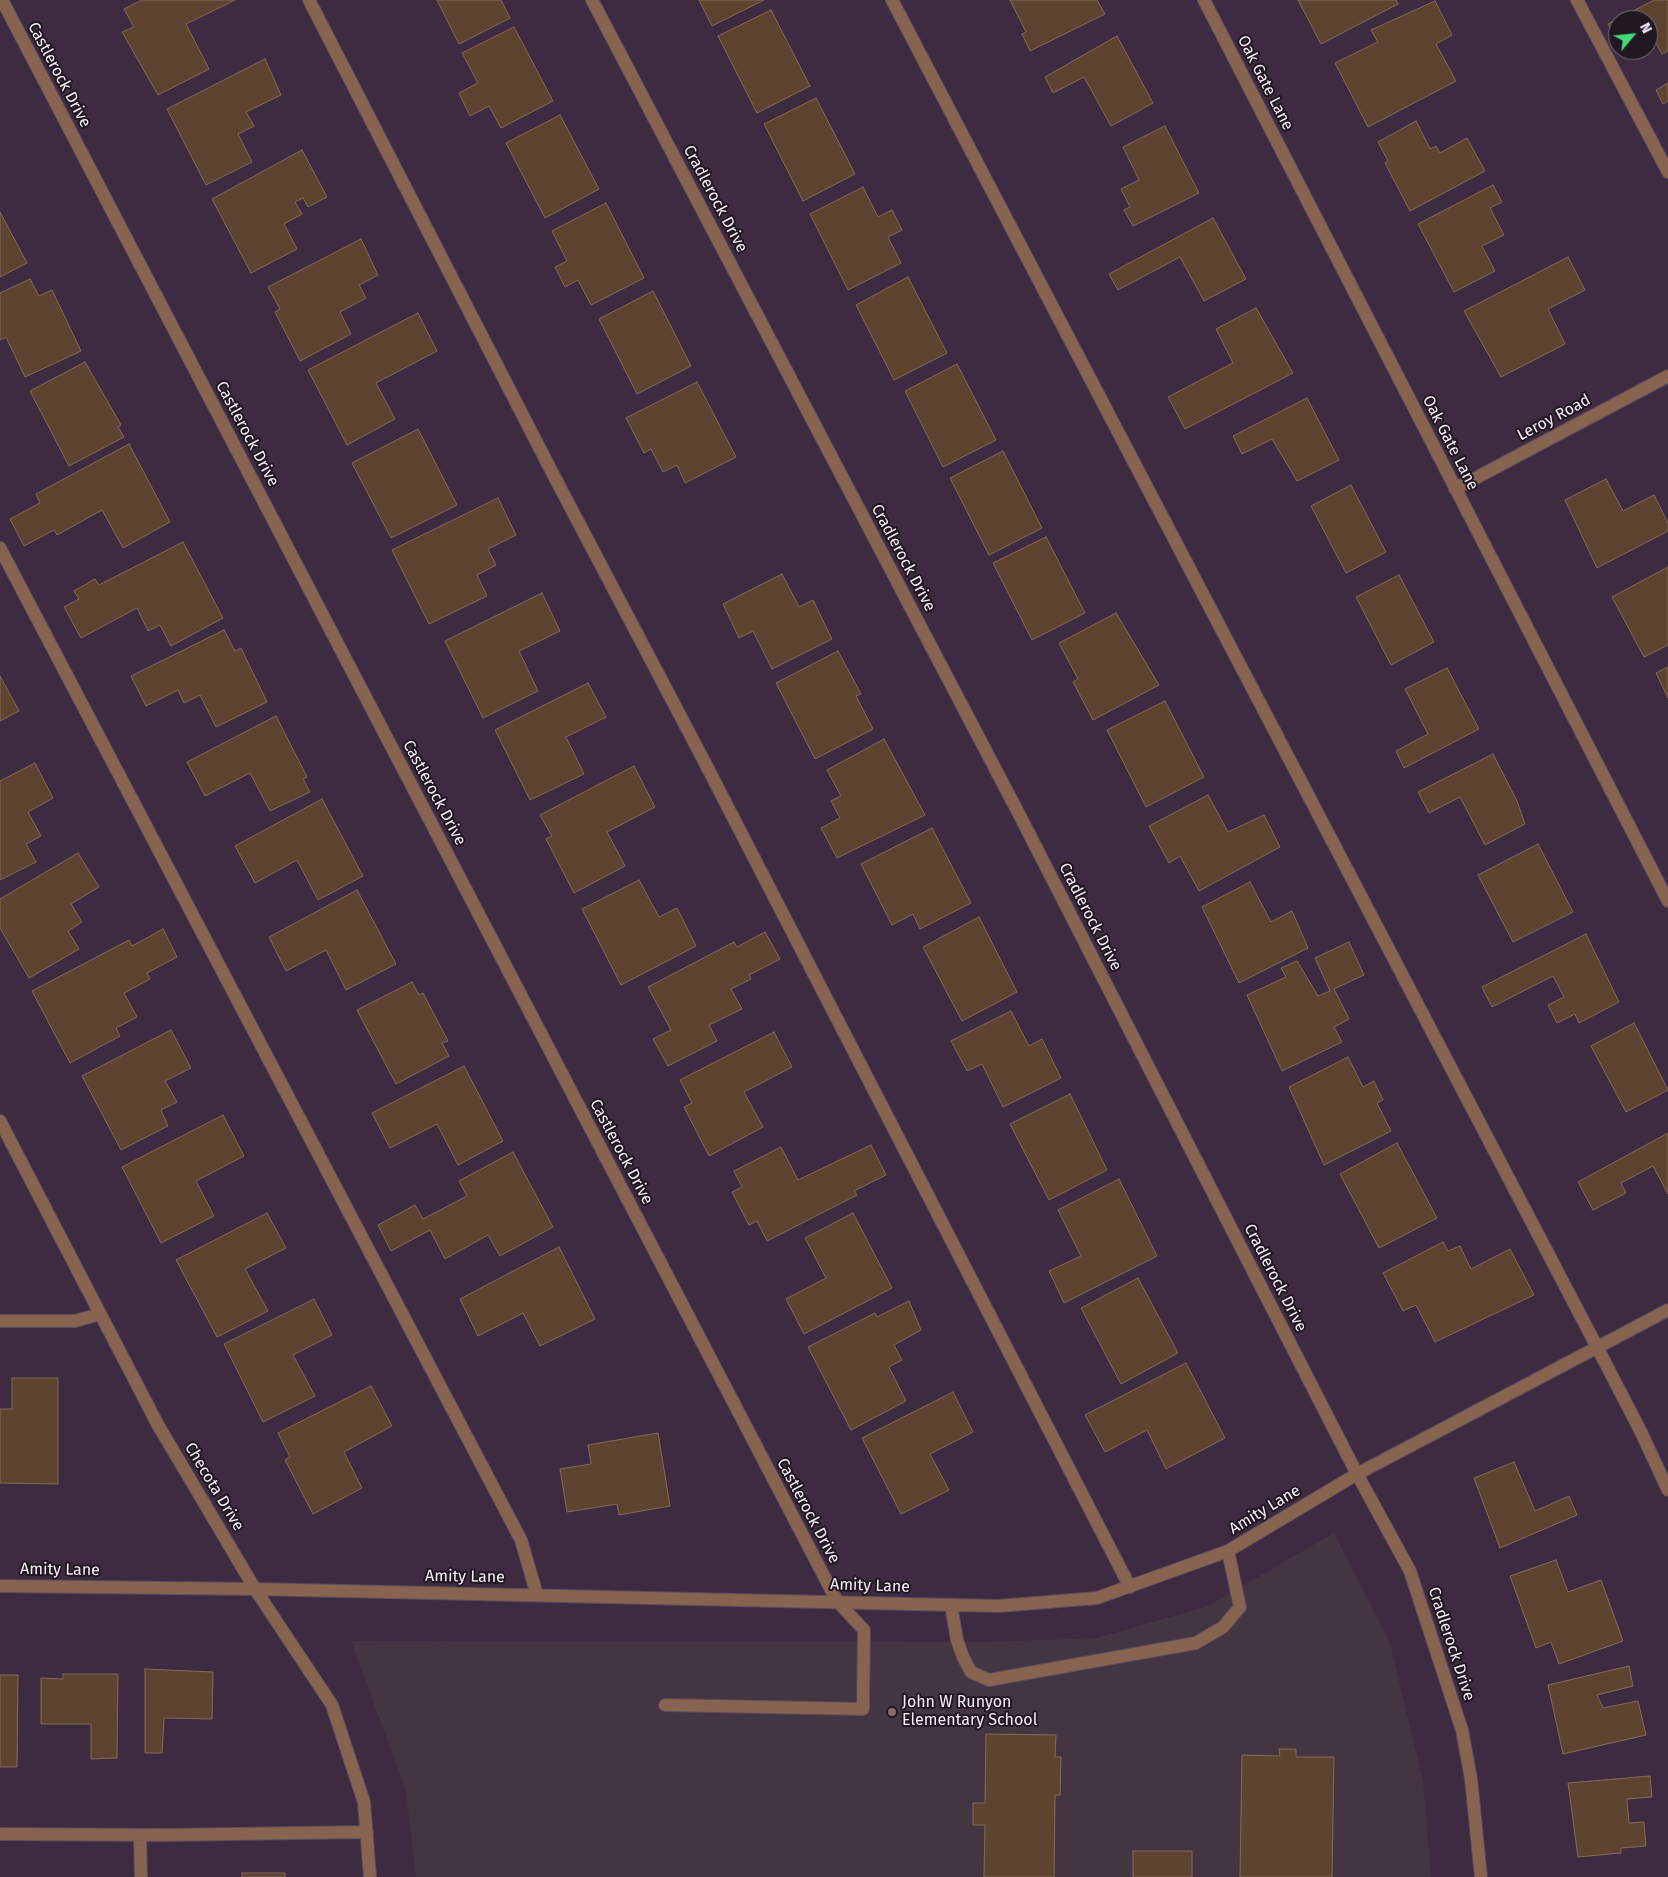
<!DOCTYPE html>
<html>
<head>
<meta charset="utf-8">
<style>
  body { margin:0 }
  #map { position:relative; width:1668px; height:1877px; overflow:hidden; background:#3e2b41; font-family:"Fira Sans",sans-serif }
  canvas { display:block }
  .north { position:absolute; left:1608px; top:10px; width:50px; height:50px; box-sizing:border-box; background:#201721; border:1px solid #776d79; border-radius:50%; rotate:62deg; font-size:14px; font-weight:700; line-height:20px; text-align:center; color:#faeefd }
  .north::after { content:''; display:block; margin:auto; width:18px; height:22px; background:#42d77b; clip-path:polygon(50% 0,100% 100%,50% 72%,0 100%) }
</style>
</head>
<body>
<div id="map">
<canvas width="1668" height="1877"></canvas>
<div class="north">N</div>
</div>
<script>
const g = document.querySelector('canvas').getContext('2d');
g.lineJoin = 'round';
function fillPath(path, color) { g.fillStyle = color; g.fill(path, 'evenodd'); }
const toPath = rows => new Path2D(rows.map(r => 'M' + r).join(''));
function strokePath(path, color, width, dash) { g.strokeStyle = color; g.lineWidth = width; g.lineCap = dash ? 'butt' : 'round'; g.setLineDash(dash || []); g.stroke(path); }
function label(font, color, halo, rows, align = 'center') {
  g.font = font + ' "Fira Sans",sans-serif'; g.lineWidth = 4; g.setLineDash([]); g.textBaseline = 'middle'; g.strokeStyle = halo; g.fillStyle = color; for (const [text, x, y, turn = 0] of rows) {
    g.save(); g.translate(x, y); g.rotate((+turn || 0) * Math.PI / 180); g.textAlign = isNaN(turn) ? turn : align; if (halo) g.strokeText(text, 0, 0); g.fillText(text, 0, 0); g.restore();
  }
}
fillPath(toPath([
  [1334,1533,1390,1643,1423,1781,1431,1877,416,1877,406,1791,351,1641,985,1642,1096,1638,1206,1607]
]), '#443542');
const building = toPath([
  [142,0,235,0,186,24,209,69,158,95,122,32,134,27,124,9,142,0],
  [437,0,501,0,510,18,459,44,437,0],
  [699,0,764,0,712,26,699,0],
  [1010,0,1097,0,1105,14,1030,51,1022,34,1026,32,1010,0],
  [1298,0,1396,0,1398,4,1321,44,1298,0],
  [1654,0,1668,0,1668,51,1662,54,1651,34,1648,36,1648,20,1618,20,1618,44,1608,24,1654,0],
  [1435,1,1452,35,1436,44,1456,81,1368,127,1335,63,1378,42,1371,30,1435,1],
  [771,10,810,86,757,113,718,36,771,10],
  [514,27,553,101,501,128,489,106,470,116,459,93,478,83,462,53,514,27],
  [1117,36,1153,103,1111,126,1084,77,1053,93,1045,77,1117,36],
  [265,59,281,95,246,112,254,126,238,134,252,162,206,185,167,109,265,59],
  [1668,83,1668,101,1663,104,1656,90,1668,83],
  [816,98,855,174,803,201,764,124,816,98],
  [560,115,599,189,545,218,506,143,560,115],
  [1416,121,1430,149,1436,146,1440,153,1467,138,1485,171,1410,211,1385,163,1388,161,1378,142,1416,121],
  [1165,126,1199,193,1133,226,1124,210,1130,207,1121,189,1139,180,1123,147,1165,126],
  [302,150,327,197,308,207,303,198,295,202,302,214,284,224,297,249,251,273,212,199,302,150],
  [1493,185,1502,202,1490,208,1504,235,1482,246,1495,271,1454,292,1418,224,1493,185],
  [863,187,878,217,892,210,902,230,888,237,901,263,848,290,810,214,863,187],
  [606,203,644,278,591,305,578,280,565,287,555,267,567,261,552,231,606,203],
  [0,212,27,263,0,277,0,212],
  [1213,218,1246,279,1204,301,1180,257,1118,290,1109,274,1213,218],
  [361,239,378,275,359,285,366,298,340,312,351,334,300,361,275,312,280,309,268,287,361,239],
  [1568,257,1585,290,1548,309,1565,344,1501,377,1464,311,1568,257],
  [908,277,947,353,894,380,856,305,908,277],
  [30,279,39,296,52,290,81,351,25,377,6,337,0,340,0,293,30,279],
  [653,291,691,366,637,394,599,319,653,291],
  [1256,308,1293,373,1185,429,1168,397,1233,363,1216,329,1256,308],
  [418,313,437,351,376,383,395,419,347,445,308,370,418,313],
  [85,362,121,425,118,427,124,437,69,466,30,391,85,362],
  [957,364,996,440,943,467,905,391,957,364],
  [697,382,736,457,685,483,677,465,663,472,651,449,644,453,626,418,697,382],
  [1307,398,1339,460,1297,481,1272,439,1242,454,1233,436,1307,398],
  [418,429,457,505,391,538,352,463,418,429],
  [129,444,170,522,123,548,102,510,57,535,54,530,24,546,10,519,40,503,36,494,129,444],
  [1003,451,1042,528,989,555,950,478,1003,451],
  [1606,479,1623,511,1654,495,1668,523,1668,531,1597,568,1565,500,1606,479],
  [1351,485,1386,552,1346,573,1311,506,1351,485],
  [498,498,516,535,488,549,496,565,477,575,487,596,429,624,392,550,498,498],
  [1046,537,1085,613,1032,640,993,563,1046,537],
  [183,542,223,618,171,646,160,625,148,631,137,608,81,638,64,607,79,599,74,591,95,579,99,585,183,542],
  [1668,567,1668,645,1644,657,1612,597,1668,567],
  [782,574,799,607,813,600,832,639,772,669,753,631,739,638,723,604,782,574],
  [1399,575,1434,642,1391,665,1356,597,1399,575],
  [542,593,560,631,519,651,538,691,483,718,445,641,542,593],
  [1116,613,1159,685,1093,720,1073,682,1078,679,1059,643,1116,613],
  [224,630,235,651,241,648,267,702,216,727,200,695,184,703,178,690,146,706,131,676,224,630],
  [838,651,861,694,856,696,873,729,815,759,776,683,838,651],
  [1668,667,1668,698,1656,673,1668,667],
  [1447,668,1479,729,1404,768,1396,751,1428,734,1405,689,1447,668],
  [0,676,19,711,0,721,0,676],
  [588,683,606,717,566,737,584,774,530,800,495,730,588,683],
  [1165,701,1204,777,1146,807,1107,730,1165,701],
  [276,716,307,777,303,779,310,792,270,811,250,773,205,796,187,762,276,716],
  [884,739,925,815,837,858,821,828,840,818,831,801,841,796,827,770,884,739],
  [1493,754,1517,801,1525,824,1485,845,1460,797,1429,813,1418,792,1493,754],
  [35,763,53,798,28,812,41,836,26,844,36,862,0,880,0,781,35,763],
  [634,766,655,807,607,832,625,866,574,893,546,839,552,836,540,815,634,766],
  [1208,795,1228,832,1264,815,1280,847,1199,891,1180,856,1169,863,1149,826,1208,795],
  [322,799,363,876,318,900,297,860,255,883,235,846,322,799],
  [932,828,971,903,920,929,913,914,892,925,861,864,932,828],
  [1538,844,1573,912,1513,942,1478,875,1538,844],
  [78,853,99,887,71,904,82,922,68,931,79,949,29,978,0,928,0,899,78,853],
  [639,880,659,917,677,908,696,946,621,985,582,909,639,880],
  [1250,882,1271,922,1292,911,1308,948,1239,983,1202,907,1250,882],
  [357,890,396,964,346,990,326,950,286,971,269,937,357,890],
  [979,917,1017,992,962,1021,923,947,979,917],
  [163,929,177,957,147,973,150,979,124,993,137,1017,116,1028,120,1036,70,1063,32,991,129,940,132,946,163,929],
  [765,932,780,959,749,975,751,979,731,989,742,1009,709,1025,717,1041,668,1066,653,1039,671,1030,648,987,734,942,737,947,765,932],
  [1586,934,1619,1002,1579,1023,1575,1014,1557,1023,1548,1005,1564,997,1553,976,1492,1007,1482,987,1586,934],
  [1349,942,1364,975,1334,989,1349,1019,1334,1027,1342,1042,1282,1071,1247,995,1286,977,1281,968,1297,961,1318,996,1330,991,1315,958,1349,942],
  [412,982,419,995,423,993,448,1041,442,1043,449,1056,396,1084,357,1010,412,982],
  [1011,1011,1029,1046,1042,1039,1061,1078,1003,1107,982,1064,967,1071,951,1041,1011,1011],
  [1634,1023,1668,1090,1626,1112,1591,1046,1634,1023],
  [171,1030,191,1068,165,1081,177,1102,161,1110,168,1126,121,1150,82,1076,171,1030],
  [774,1032,792,1067,744,1092,763,1127,709,1156,684,1107,692,1103,680,1080,774,1032],
  [1348,1057,1363,1087,1374,1081,1383,1100,1377,1103,1391,1131,1324,1165,1289,1087,1348,1057],
  [464,1066,503,1141,458,1165,437,1124,390,1148,372,1113,464,1066],
  [1070,1094,1107,1170,1049,1200,1010,1124,1070,1094],
  [223,1115,244,1156,196,1181,214,1216,161,1243,122,1167,223,1115],
  [1668,1133,1668,1194,1653,1166,1621,1183,1626,1193,1593,1210,1578,1182,1668,1133],
  [1397,1143,1437,1218,1379,1248,1340,1174,1397,1143],
  [871,1145,886,1175,854,1191,857,1195,767,1241,757,1221,749,1225,732,1192,742,1187,734,1171,781,1147,798,1180,871,1145],
  [513,1152,553,1227,500,1256,488,1235,445,1259,430,1230,391,1251,378,1225,415,1205,423,1219,467,1196,459,1181,513,1152],
  [1119,1179,1157,1256,1064,1303,1049,1271,1081,1256,1058,1210,1119,1179],
  [267,1213,286,1248,245,1269,268,1311,217,1337,176,1260,267,1213],
  [853,1213,892,1288,804,1334,786,1299,826,1278,805,1238,853,1213],
  [1443,1242,1448,1251,1460,1246,1471,1269,1510,1249,1534,1295,1435,1342,1416,1305,1403,1311,1383,1273,1443,1242],
  [559,1247,595,1319,540,1346,523,1313,478,1336,460,1299,559,1247],
  [1138,1278,1178,1353,1121,1384,1081,1308,1138,1278],
  [314,1299,332,1335,293,1355,315,1396,263,1422,224,1344,314,1299],
  [909,1301,921,1330,894,1345,902,1360,889,1367,906,1401,851,1430,808,1347,875,1313,877,1317,909,1301],
  [1186,1363,1225,1438,1166,1469,1147,1430,1105,1452,1085,1415,1186,1363],
  [12,1378,58,1378,58,1484,0,1483,0,1409,12,1409,12,1378],
  [371,1386,392,1426,344,1452,362,1488,313,1514,285,1460,290,1457,278,1433,371,1386],
  [953,1392,973,1432,930,1454,949,1490,901,1514,862,1438,953,1392],
  [658,1433,670,1506,619,1515,617,1504,567,1512,560,1469,591,1464,588,1445,658,1433],
  [1514,1462,1535,1511,1569,1496,1577,1515,1500,1548,1474,1478,1514,1462],
  [1556,1560,1568,1592,1601,1580,1623,1641,1559,1664,1551,1642,1536,1648,1510,1576,1556,1560],
  [1629,1666,1633,1686,1597,1695,1603,1708,1638,1701,1646,1735,1563,1754,1548,1685,1629,1666],
  [145,1669,213,1672,212,1719,164,1718,162,1753,145,1753,145,1669],
  [63,1674,118,1674,117,1758,91,1759,91,1724,41,1724,41,1678,63,1679,63,1674],
  [0,1675,18,1675,17,1767,0,1767,0,1675],
  [986,1734,1056,1735,1055,1757,1061,1757,1060,1795,1055,1795,1054,1877,984,1877,985,1825,973,1825,973,1803,985,1803,986,1734],
  [1279,1749,1296,1749,1296,1757,1334,1757,1332,1877,1240,1877,1242,1755,1280,1756,1279,1749],
  [1650,1776,1652,1797,1627,1799,1629,1823,1644,1822,1646,1846,1621,1848,1621,1853,1578,1857,1568,1783,1650,1776],
  [1133,1851,1192,1851,1192,1877,1133,1877,1133,1851],
  [242,1873,285,1873,285,1877,242,1877,242,1873]
]);
fillPath(building, '#5d4430');
strokePath(building, '#856b56', 1);
const minor = toPath([
  [2,0,837,1601,864,1630,863,1709,665,1705],
  [309,0,554,476,703,759,1130,1587],
  [592,0,1020,816,1357,1474,1410,1571,1462,1730,1471,1779,1481,1877],
  [892,0,1597,1347,1641,1432,1668,1490],
  [1204,0,1668,901],
  [1577,0,1668,172],
  [1455,489,1668,376],
  [0,548,521,1540,537,1595],
  [0,1121,158,1425,255,1589,332,1705,364,1802,370,1877],
  [0,1321,75,1321,100,1314],
  [0,1586,255,1589,998,1606,1097,1598,1228,1551,1357,1474,1668,1310],
  [951,1605,957,1640,963,1657,971,1672,989,1680,1196,1643,1223,1627,1240,1607,1228,1551],
  [0,1834,165,1835,367,1832],
  [140,1835,141,1877]
]);
strokePath(minor, '#5c4a5f', 14);
strokePath(minor, '#876450', 12);
for (const [x, y, r, color] of [
  [892,1712,5,"#8d6e63"]
]) { const dot = new Path2D(); dot.arc(x, y, r, 0, 2 * Math.PI); g.fillStyle = color; g.fill(dot); strokePath(dot, '#201721', 2); }
label('16px', '#faeefd', '#201721', [
  ["Castlerock Drive",59,75,62],
  ["Oak Gate Lane",1265,83,63],
  ["Cradlerock Drive",715,199,62],
  ["Leroy Road",1554,418,-28],
  ["Castlerock Drive",247,434,62],
  ["Oak Gate Lane",1450,443,63],
  ["Cradlerock Drive",903,558,62],
  ["Castlerock Drive",434,793,62],
  ["Cradlerock Drive",1090,917,63],
  ["Castlerock Drive",621,1152,62],
  ["Cradlerock Drive",1275,1278,63],
  ["Checota Drive",214,1487,59],
  ["Amity Lane",1265,1510,-31],
  ["Castlerock Drive",808,1511,62],
  ["Amity Lane",60,1570,1],
  ["Amity Lane",465,1577,1],
  ["Amity Lane",870,1586,2],
  ["Cradlerock Drive",1451,1644,72]
]);
label('16px', '#faeefd', '#201721', [
  ["John W Runyon",902,1703],
  ["Elementary School",902,1721]
], 'left');
</script>
</body>
</html>
